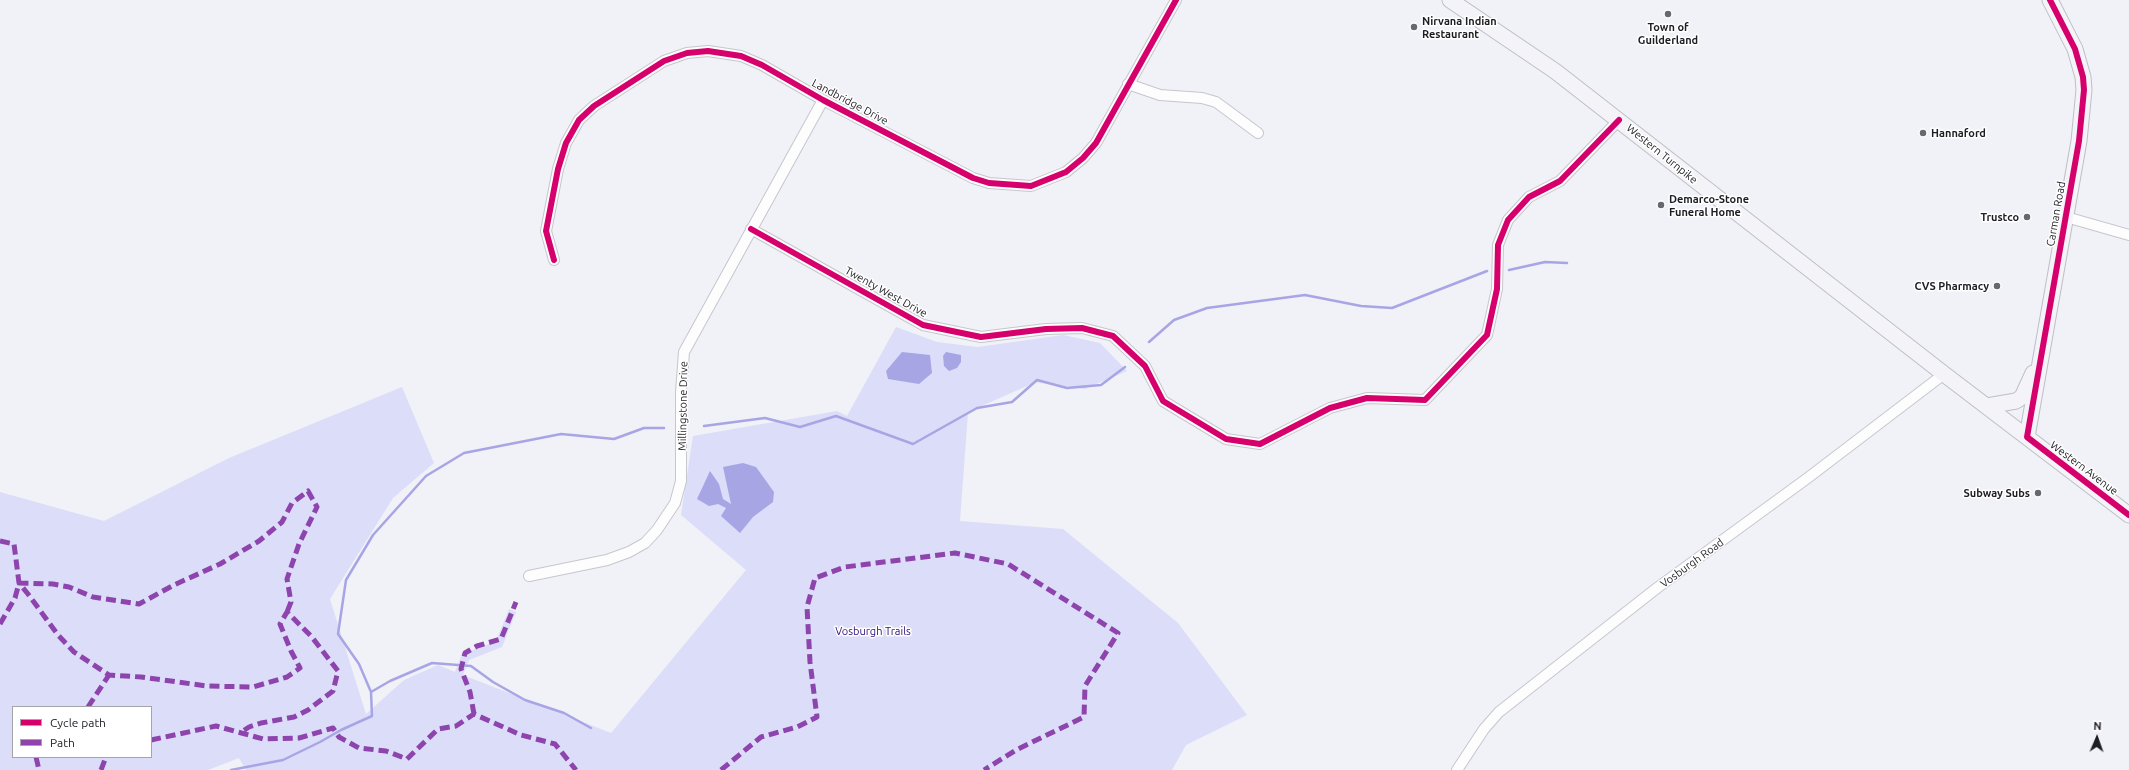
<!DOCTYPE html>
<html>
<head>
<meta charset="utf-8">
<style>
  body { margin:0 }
  #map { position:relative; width:2129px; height:770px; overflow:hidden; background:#f1f1f8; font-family:Ubuntu,sans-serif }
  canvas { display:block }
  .legend { position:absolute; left:12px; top:706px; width:140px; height:52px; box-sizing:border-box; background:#fff; border:1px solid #a5a5a7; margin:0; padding:5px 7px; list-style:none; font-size:12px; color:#1d1d24 }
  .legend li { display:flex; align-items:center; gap:8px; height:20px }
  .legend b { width:20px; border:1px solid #a5a5a7 }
  .north { position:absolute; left:2077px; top:718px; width:40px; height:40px; -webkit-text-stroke:3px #fff; paint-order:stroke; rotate:2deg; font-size:11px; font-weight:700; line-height:16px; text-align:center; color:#1d1d24 }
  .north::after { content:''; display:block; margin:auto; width:14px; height:18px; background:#1d1d24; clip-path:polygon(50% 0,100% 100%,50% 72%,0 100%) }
</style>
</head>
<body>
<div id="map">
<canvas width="2129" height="770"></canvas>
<ul class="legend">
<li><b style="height:5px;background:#d6006c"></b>Cycle path</li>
<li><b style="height:5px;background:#8e44ad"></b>Path</li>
</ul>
<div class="north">N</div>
</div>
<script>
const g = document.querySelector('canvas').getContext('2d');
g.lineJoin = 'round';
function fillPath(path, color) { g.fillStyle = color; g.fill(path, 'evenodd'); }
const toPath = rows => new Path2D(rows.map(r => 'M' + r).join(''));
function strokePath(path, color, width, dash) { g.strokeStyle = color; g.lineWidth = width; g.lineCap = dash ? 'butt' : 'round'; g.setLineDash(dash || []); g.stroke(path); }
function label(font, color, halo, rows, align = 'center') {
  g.font = font + ' Ubuntu,sans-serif'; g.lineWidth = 3; g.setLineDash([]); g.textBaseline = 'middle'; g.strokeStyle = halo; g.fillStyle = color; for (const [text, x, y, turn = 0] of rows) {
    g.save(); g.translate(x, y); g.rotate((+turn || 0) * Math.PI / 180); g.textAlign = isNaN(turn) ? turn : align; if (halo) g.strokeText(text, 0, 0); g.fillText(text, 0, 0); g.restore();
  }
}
fillPath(toPath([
  [896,327,937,342,978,347,1063,335,1100,343,1127,371,1085,389,1036,382,968,412,960,521,1063,529,1178,623,1247,715,1186,745,1172,770,246,770,239,758,208,770,0,770,0,492,104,521,229,458,402,387,434,463,393,498,330,599,366,714,404,680,438,665,455,672,462,654,496,641,509,609,516,612,502,647,469,660,463,675,611,733,746,570,681,515,693,436,837,411,847,416],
  [13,707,151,707,151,757,13,757]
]), '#dcddf9');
fillPath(toPath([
  [902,352,930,355,932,373,919,384,888,379,886,371],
  [946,352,961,355,961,362,957,368,949,371,944,366,943,356],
  [743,463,756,467,774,492,773,502,753,517,740,533,721,516,726,508,718,504,709,506,697,499,710,471,719,484,723,499,731,504,723,467]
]), '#a8a5e5');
strokePath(toPath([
  [1509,270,1545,262,1567,263],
  [1149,342,1174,320,1207,308,1305,295,1361,306,1392,308,1487,271],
  [704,426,765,418,800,427,836,416,913,444,977,408,1012,402,1037,380,1067,388,1101,385,1125,367],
  [371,692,359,664,338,634,346,580,373,535,426,476,464,453,561,434,614,439,644,428,664,428],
  [231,770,283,760,320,742,341,730,372,716,371,692,390,681,432,663,471,666,493,682,525,700,564,713,591,728]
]), '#a8a5e5', 2.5);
const street = toPath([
  [1128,84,1160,95,1202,98,1216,102,1258,133],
  [2066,217,2129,235],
  [751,229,923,325,981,337,1046,329,1082,328,1113,336,1145,366,1163,401,1226,439,1260,444,1330,408,1367,398,1425,400,1487,335,1497,289,1498,245,1508,220,1529,197,1560,181,1619,120],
  [554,260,546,231,558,169,566,143,579,120,594,106,664,61,687,53,708,51,741,56,762,65,823,100,973,178,989,183,1031,186,1066,172,1083,158,1096,143,1176,0],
  [529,576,607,560,629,552,645,543,657,530,675,503,681,481,681,392,684,352,823,100],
  [1457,770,1484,729,1499,712,1657,588,1809,477,1944,374]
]);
const primary = toPath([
  [1450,0,1555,71,1944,374,2129,515],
  [1987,406,2016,401,2022,397,2033,373],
  [2027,437,2079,141,2084,90,2083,77,2075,49,2050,0]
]);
strokePath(street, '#c6c6cd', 12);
strokePath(primary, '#bebec8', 17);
strokePath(street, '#fdfdfe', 10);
strokePath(primary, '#f4f4f8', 15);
strokePath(toPath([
  [0,541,14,544,19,583,28,594,58,635,74,652,109,675,141,677,207,686,253,687,287,677,300,668,291,651,280,624,287,612,311,636,338,671,333,691,308,710,294,717,261,723,249,727,240,733],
  [0,624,15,598,19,583,53,584,69,587,93,597,139,604,174,585,220,564,259,541,282,522,292,503,308,491,317,507,299,544,287,579,291,602,287,612],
  [88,707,109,675],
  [474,714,470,692,461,669,465,653,477,646,501,639,516,602],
  [151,740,216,726,263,739,299,738,333,728,339,737,359,748,386,751,407,759,438,729,456,726,474,714,521,735,555,744,576,770],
  [36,757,39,770],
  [101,770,106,757],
  [721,770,761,737,797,727,817,717,810,662,807,607,815,578,845,567,955,553,1008,564,1118,633,1085,686,1084,717,1016,750,984,770]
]), '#8e44ad', 5, [10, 5]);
strokePath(toPath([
  [2050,0,2075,49,2083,77,2084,90,2079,141,2027,437,2129,515],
  [751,229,923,325,981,337,1046,329,1082,328,1113,336,1145,366,1163,401,1226,439,1260,444,1330,408,1367,398,1425,400,1487,335,1497,289,1498,245,1508,220,1529,197,1560,181,1619,120],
  [554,260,546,231,558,169,566,143,579,120,594,106,664,61,687,53,708,51,741,56,762,65,823,100,973,178,989,183,1031,186,1066,172,1083,158,1096,143,1176,0]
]), '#d6006c', 6);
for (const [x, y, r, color] of [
  [1668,14,4,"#67676e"],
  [1414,27,4,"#67676e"],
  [1923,133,4,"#67676e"],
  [1661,205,4,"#67676e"],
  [2027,217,4,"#67676e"],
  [1997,286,4,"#67676e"],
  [2038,493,4,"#67676e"]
]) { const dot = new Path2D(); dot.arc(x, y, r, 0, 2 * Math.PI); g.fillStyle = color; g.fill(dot); strokePath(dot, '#fff', 1.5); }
label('bold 11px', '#1d1d24', '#fff', [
  ["Nirvana Indian",1422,21],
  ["Restaurant",1422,34],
  ["Town of",1668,27,"center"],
  ["Guilderland",1668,40,"center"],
  ["Hannaford",1931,133],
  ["Demarco-Stone",1669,199],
  ["Funeral Home",1669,212],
  ["Trustco",2019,217,"right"],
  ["CVS Pharmacy",1989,286,"right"],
  ["Subway Subs",2030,493,"right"]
], 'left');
label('11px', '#1d1d24', '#fff', [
  ["Landbridge Drive",850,102,28],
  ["Western Turnpike",1662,154,39],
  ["Carman Road",2056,214,-80],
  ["Twenty West Drive",886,292,29],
  ["Millingstone Drive",683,406,-89],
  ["Western Avenue",2084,468,37],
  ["Vosburgh Road",1692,563,-36]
]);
label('11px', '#2c0d78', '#fff', [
  ["Vosburgh Trails",873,631]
]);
</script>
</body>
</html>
